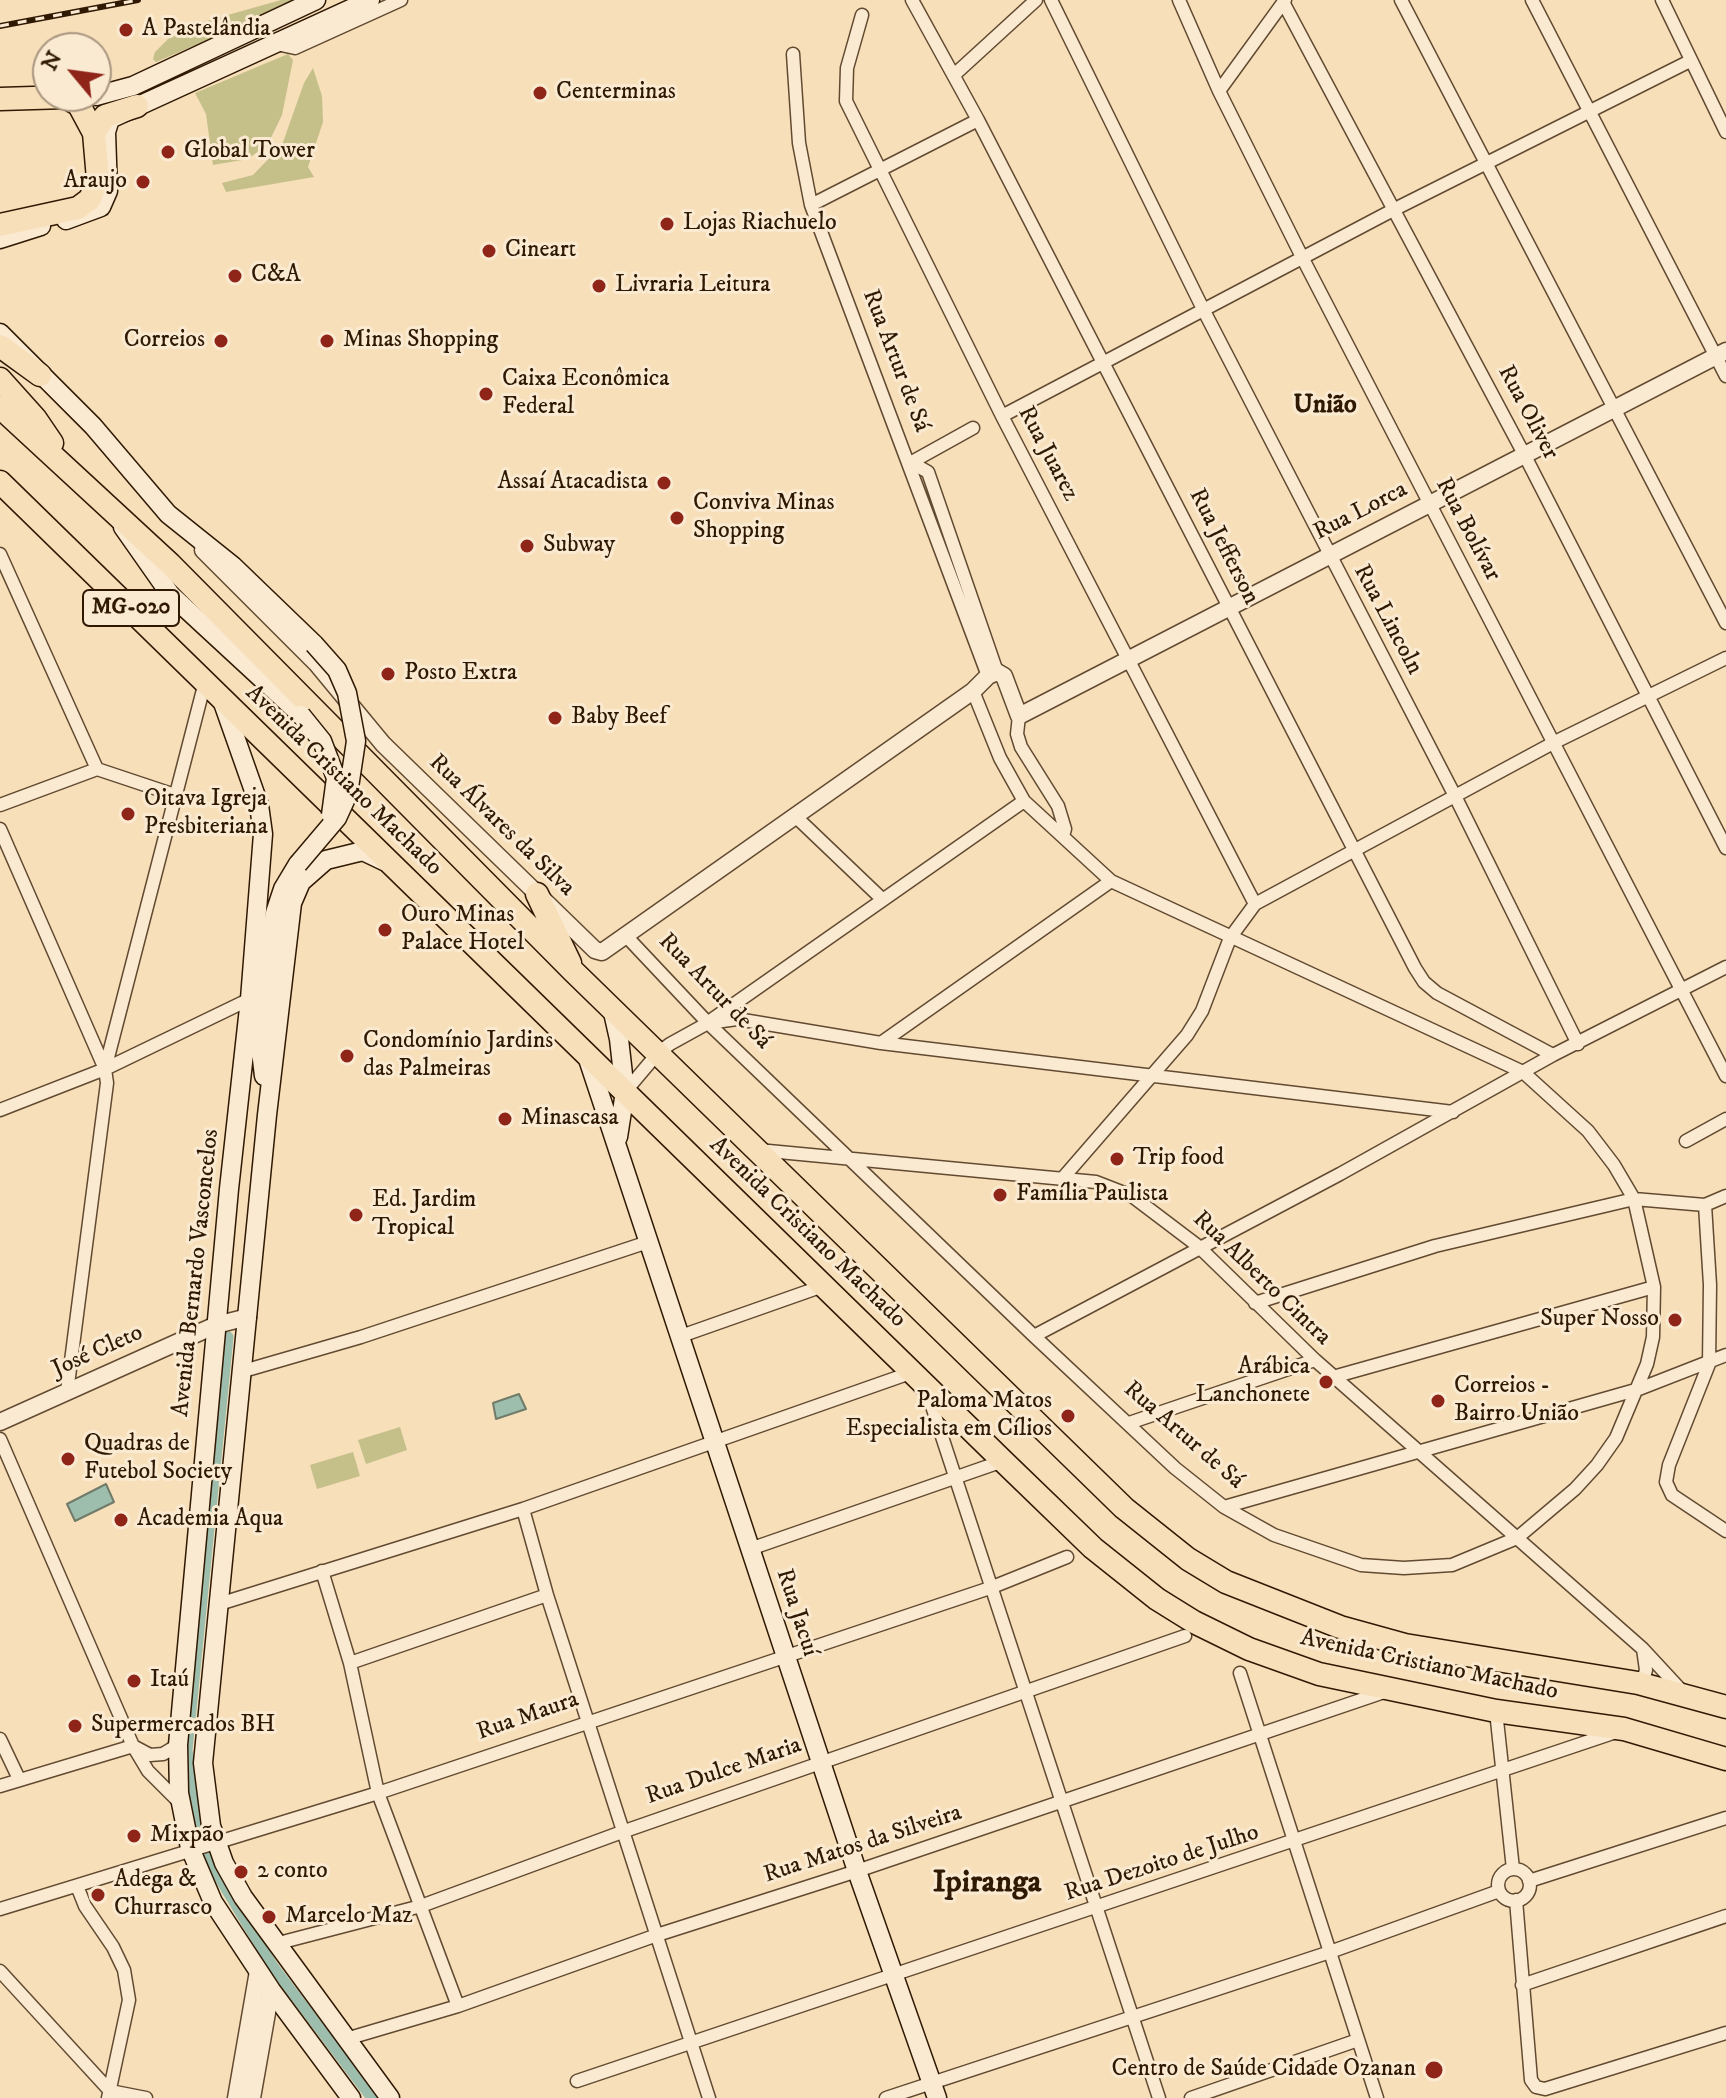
<!DOCTYPE html>
<html>
<head>
<meta charset="utf-8">
<style>
  body { margin:0 }
  #map { position:relative; width:1726px; height:2098px; overflow:hidden; background:#f7dfba; font-family:"IM FELL DW Pica",serif }
  canvas { display:block }
  .north { position:absolute; left:32px; top:32px; width:80px; height:80px; box-sizing:border-box; background:#faead2; border:2px solid #a9967f; border-radius:50%; rotate:299deg; font-size:22px; font-weight:700; line-height:32px; text-align:center; color:#301903 }
  .north::after { content:''; display:block; margin:auto; width:28px; height:36px; background:#8f2418; clip-path:polygon(50% 0,100% 100%,50% 72%,0 100%) }
</style>
</head>
<body>
<div id="map">
<canvas width="1726" height="2098"></canvas>
<div class="north">N</div>
</div>
<script>
const g = document.querySelector('canvas').getContext('2d');
g.lineJoin = 'round';
function fillPath(path, color) { g.fillStyle = color; g.fill(path, 'evenodd'); }
const toPath = rows => new Path2D(rows.map(r => 'M' + r).join(''));
function strokePath(path, color, width, dash) { g.strokeStyle = color; g.lineWidth = width; g.lineCap = dash ? 'butt' : 'round'; g.setLineDash(dash || []); g.stroke(path); }
function label(font, color, halo, rows, align = 'center') {
  g.font = font + ' "IM FELL DW Pica",serif'; g.lineWidth = 6; g.setLineDash([]); g.textBaseline = 'middle'; g.strokeStyle = halo; g.fillStyle = color; for (const [text, x, y, turn = 0] of rows) {
    g.save(); g.translate(x, y); g.rotate((+turn || 0) * Math.PI / 180); g.textAlign = isNaN(turn) ? turn : align; if (halo) g.strokeText(text, 0, 0); g.fillText(text, 0, 0); g.restore();
  }
}
fillPath(toPath([
  [281,0,300,0,156,62,153,59,155,52,168,39,203,22],
  [288,54,293,60,282,115,268,144,248,159,213,165,206,114,195,93],
  [313,68,322,96,323,122,308,167,314,177,226,192,222,183,253,175,282,145,304,83],
  [400,1427,407,1450,366,1464,358,1440],
  [353,1452,360,1476,317,1489,310,1465]
]), '#c5bf8a');
const water = toPath([
  [519,1394,526,1409,496,1419,493,1403,519,1394],
  [106,1484,114,1502,75,1521,67,1504,106,1484]
]);
fillPath(water, '#9dbdad');
strokePath(water, '#717b69', 2);
strokePath(toPath([
  [228,1337,187,1750,199,1826,208,1859,272,1965,372,2098]
]), '#9dbdad', 11);
const minor = toPath([
  [912,0,978,120,1415,968,1424,982,1437,993,1553,1055],
  [1051,0,1203,309,1455,796,1578,1044],
  [1179,0,1219,91,1302,257,1726,1076],
  [1401,0,1726,623],
  [1532,0,1726,376],
  [1662,0,1726,132],
  [1283,2,1525,456,1726,848],
  [862,15,847,68,846,101,1002,416,1255,904],
  [276,44,295,48,401,0],
  [793,54,799,143,811,205,988,676],
  [954,75,1036,0],
  [1219,91,1285,0],
  [811,205,978,120],
  [1002,416,1395,209,1690,61],
  [910,463,973,428],
  [912,463,928,472,997,672],
  [0,554,97,769],
  [1019,716,1017,734,1021,747,1058,806,1065,829,1063,836],
  [0,805,97,769,178,796],
  [794,815,881,898],
  [0,829,105,1069],
  [627,937,708,1023,1034,1336,1175,1468,1224,1507,1274,1535,1361,1565,1404,1568,1452,1565,1517,1538,1575,1489,1597,1465,1616,1438,1647,1364,1653,1337,1654,1287,1634,1199,1614,1165,1588,1131,1523,1072,1111,881,1024,801,1000,758,973,691],
  [710,1021,1024,801],
  [881,1043,1111,881],
  [625,1092,657,1054,670,1044,708,1023,737,1019,881,1043,1453,1112],
  [0,1110,105,1069,250,999],
  [1686,1141,1726,1119],
  [758,1150,1096,1182,1132,1196,1198,1246,1315,1360,1643,1649,1681,1690],
  [1062,1179,1187,1035,1202,1011,1230,938,1255,904,1555,742,1726,658],
  [1705,1205,1710,1285,1709,1364,1669,1465,1666,1482,1672,1495,1726,1531],
  [1255,1303,1435,1246,1634,1199,1705,1205,1726,1196],
  [681,1336,823,1286],
  [1034,1336,1340,1174,1553,1055,1726,967],
  [240,1372,361,1337,651,1241],
  [1333,1377,1654,1287],
  [67,1392,107,1083,105,1069,205,682],
  [928,1394,1159,2098],
  [1129,1423,1315,1360],
  [0,1439,133,1746,148,1771,180,1803],
  [1224,1507,1639,1389,1726,1355],
  [523,1509,547,1595,709,2098],
  [750,1549,1003,1461],
  [322,1571,350,1663,378,1793,458,2006],
  [216,1605,523,1509,913,1372],
  [350,1663,547,1595],
  [1240,1673,1377,2098],
  [1634,1682,1644,1677,1646,1670,1643,1649],
  [1496,1711,1513,1869],
  [0,1739,19,1779],
  [133,1746,150,1755,163,1754,178,1745],
  [0,1786,133,1746],
  '1498 1885a16 16 0 1 1 32 0a16 16 0 1 1-32 0Z',
  [1529,1881,1726,1818],
  [77,1886,85,1906,113,1947,124,1970,129,2000,108,2098],
  [1516,1900,1531,2080,1536,2087,1545,2089,1726,2033],
  [0,1909,378,1793,990,1588,1067,1557],
  [275,1944,421,1906,622,1832,1185,1636],
  [0,1971,110,2091,146,2098],
  [1522,1985,1726,1916],
  [346,2039,458,2006,657,1935,857,1871,1387,1691],
  [577,2081,1616,1732],
  [886,2098,1330,1952,1499,1891],
  [1191,2098,1358,2040]
]);
const tertiary = toPath([
  [203,550,316,663,383,744,595,950,602,952,973,691,988,676,997,672,1004,676,1019,716,1726,351],
  [0,1422,216,1325,248,1317],
  [236,2098,258,1971],
  [252,2098,271,1990]
]);
const secondary = toPath([
  [96,96,133,86,316,0],
  [66,220,101,207,108,191,106,132,110,119,370,0],
  [0,239,41,226],
  [0,333,93,426,168,514,233,566,314,644],
  [123,527,170,594,301,715],
  [222,700,259,805,263,834,250,999,229,1189,178,1745,179,1793,190,1848,213,1902,271,1990,351,2098],
  [384,861,363,851,326,860,301,882,292,903,267,1115,203,1763,211,1826,224,1863,243,1897,390,2098],
  [612,1008,619,1039,625,1092,618,1137],
  [587,1056,857,1871,937,2098],
  [264,1076,261,1051,275,913,283,889,298,864]
]);
const trunk = toPath([
  [0,99,66,97,79,105,94,133,98,179,90,199,78,208,0,225],
  [94,133,105,116,137,106],
  [0,346,40,375],
  [0,379,35,418,52,443],
  [0,407,170,564,573,971,1124,1508,1188,1559,1226,1582,1340,1627,1405,1645,1638,1683,1726,1707],
  [0,482,1003,1461,1093,1548,1157,1599,1194,1622,1249,1649,1319,1674,1496,1711,1624,1729,1726,1759],
  [537,894,570,963]
]);
strokePath(minor, '#624a31', 15);
strokePath(tertiary, '#624a31', 19);
strokePath(secondary, '#301903', 21);
strokePath(trunk, '#301903', 25);
strokePath(minor, '#faead2', 12);
strokePath(tertiary, '#faead2', 16);
strokePath(secondary, '#faead2', 18);
strokePath(trunk, '#f7dfba', 22);
const rail = toPath([
  [0,26,138,0]
]);
strokePath(rail, '#301903', 6);
strokePath(rail, '#faead2', 3, [9]);
const secondaryBridge = toPath([
  [301,715,322,741,336,778,331,815],
  [298,864,337,818,348,794,356,741,347,693,337,670,314,644]
]);
strokePath(secondaryBridge, '#301903', 21, []);
strokePath(secondaryBridge, '#faead2', 18);
for (const [x, y, r, color] of [
  [126,30,8,"#8f2418"],
  [540,93,8,"#8f2418"],
  [168,152,8,"#8f2418"],
  [143,182,8,"#8f2418"],
  [667,224,8,"#8f2418"],
  [489,251,8,"#8f2418"],
  [235,276,8,"#8f2418"],
  [599,286,8,"#8f2418"],
  [221,341,8,"#8f2418"],
  [327,341,8,"#8f2418"],
  [486,394,8,"#8f2418"],
  [664,483,8,"#8f2418"],
  [677,518,8,"#8f2418"],
  [527,546,8,"#8f2418"],
  [388,674,8,"#8f2418"],
  [555,718,8,"#8f2418"],
  [128,814,8,"#8f2418"],
  [385,930,8,"#8f2418"],
  [347,1056,8,"#8f2418"],
  [505,1119,8,"#8f2418"],
  [1117,1159,8,"#8f2418"],
  [1000,1195,8,"#8f2418"],
  [356,1215,8,"#8f2418"],
  [1675,1320,8,"#8f2418"],
  [1326,1382,8,"#8f2418"],
  [1438,1401,8,"#8f2418"],
  [1068,1416,8,"#8f2418"],
  [68,1459,8,"#8f2418"],
  [121,1520,8,"#8f2418"],
  [134,1681,8,"#8f2418"],
  [75,1726,8,"#8f2418"],
  [134,1836,8,"#8f2418"],
  [241,1872,8,"#8f2418"],
  [98,1895,8,"#8f2418"],
  [269,1917,8,"#8f2418"],
  [1434,2070,10,"#8f2418"]
]) { const dot = new Path2D(); dot.arc(x, y, r, 0, 2 * Math.PI); g.fillStyle = color; g.fill(dot); strokePath(dot, '#faead2', 3); }
for (const [x, y, w] of [
  [131,608,96]
]) { const box = new Path2D(); box.roundRect(x - w / 2, y - 18, w, 36, 6); g.fillStyle = '#faead2'; g.fill(box); strokePath(box, '#301903', 2); }
label('bold 22px', '#301903', null, [
  ["MG-020",131,608]
]);
label('24px', '#301903', '#faead2', [
  ["A Pastelândia",142,30],
  ["Centerminas",556,93],
  ["Global Tower",184,152],
  ["Araujo",127,182,"right"],
  ["Lojas Riachuelo",683,224],
  ["Cineart",505,251],
  ["C&A",251,276],
  ["Livraria Leitura",615,286],
  ["Correios",205,341,"right"],
  ["Minas Shopping",343,341],
  ["Caixa Econômica",502,380],
  ["Federal",502,408],
  ["Assaí Atacadista",648,483,"right"],
  ["Conviva Minas",693,504],
  ["Shopping",693,532],
  ["Subway",543,546],
  ["Posto Extra",404,674],
  ["Baby Beef",571,718],
  ["Oitava Igreja",144,800],
  ["Presbiteriana",144,828],
  ["Ouro Minas",401,916],
  ["Palace Hotel",401,944],
  ["Condomínio Jardins",363,1042],
  ["das Palmeiras",363,1070],
  ["Minascasa",521,1119],
  ["Trip food",1133,1159],
  ["Família Paulista",1016,1195],
  ["Ed. Jardim",372,1201],
  ["Tropical",372,1229],
  ["Super Nosso",1659,1320,"right"],
  ["Arábica",1310,1368,"right"],
  ["Lanchonete",1310,1396,"right"],
  ["Correios -",1454,1387],
  ["Bairro União",1454,1415],
  ["Paloma Matos",1052,1402,"right"],
  ["Especialista em Cílios",1052,1430,"right"],
  ["Quadras de",84,1445],
  ["Futebol Society",84,1473],
  ["Academia Aqua",137,1520],
  ["Itaú",150,1681],
  ["Supermercados BH",91,1726],
  ["Mixpão",150,1836],
  ["2 conto",257,1872],
  ["Adega &",114,1881],
  ["Churrasco",114,1909],
  ["Marcelo Maz",285,1917],
  ["Centro de Saúde Cidade Ozanan",1416,2070,"right"]
], 'left');
label('24px', '#301903', '#faead2', [
  ["Rua Artur de Sá",895,361,69],
  ["Rua Oliver",1527,413,62],
  ["Rua Juarez",1047,454,62],
  ["Rua Lorca",1361,512,-27],
  ["Rua Bolívar",1467,530,62],
  ["Rua Jefferson",1223,547,63],
  ["Rua Lincoln",1387,620,62],
  ["Avenida Cristiano Machado",343,781,44],
  ["Rua Álvares da Silva",501,826,44],
  ["Rua Artur de Sá",714,992,46],
  ["Avenida Cristiano Machado",807,1233,44],
  ["Avenida Bernardo Vasconcelos",197,1273,-84],
  ["Rua Alberto Cintra",1261,1279,44],
  ["José Cleto",98,1352,-24],
  ["Rua Artur de Sá",1183,1436,41],
  ["Rua Jacuí",796,1613,72],
  ["Avenida Cristiano Machado",1429,1666,12],
  ["Rua Maura",528,1717,-19],
  ["Rua Dulce Maria",724,1772,-19],
  ["Rua Matos da Silveira",863,1845,-18],
  ["Rua Dezoito de Julho",1162,1864,-18]
]);
label('bold 26px', '#301903', '#faead2', [
  ["União",1325,407]
]);
label('bold 32px', '#301903', '#faead2', [
  ["Ipiranga",987,1884]
]);
</script>
</body>
</html>
